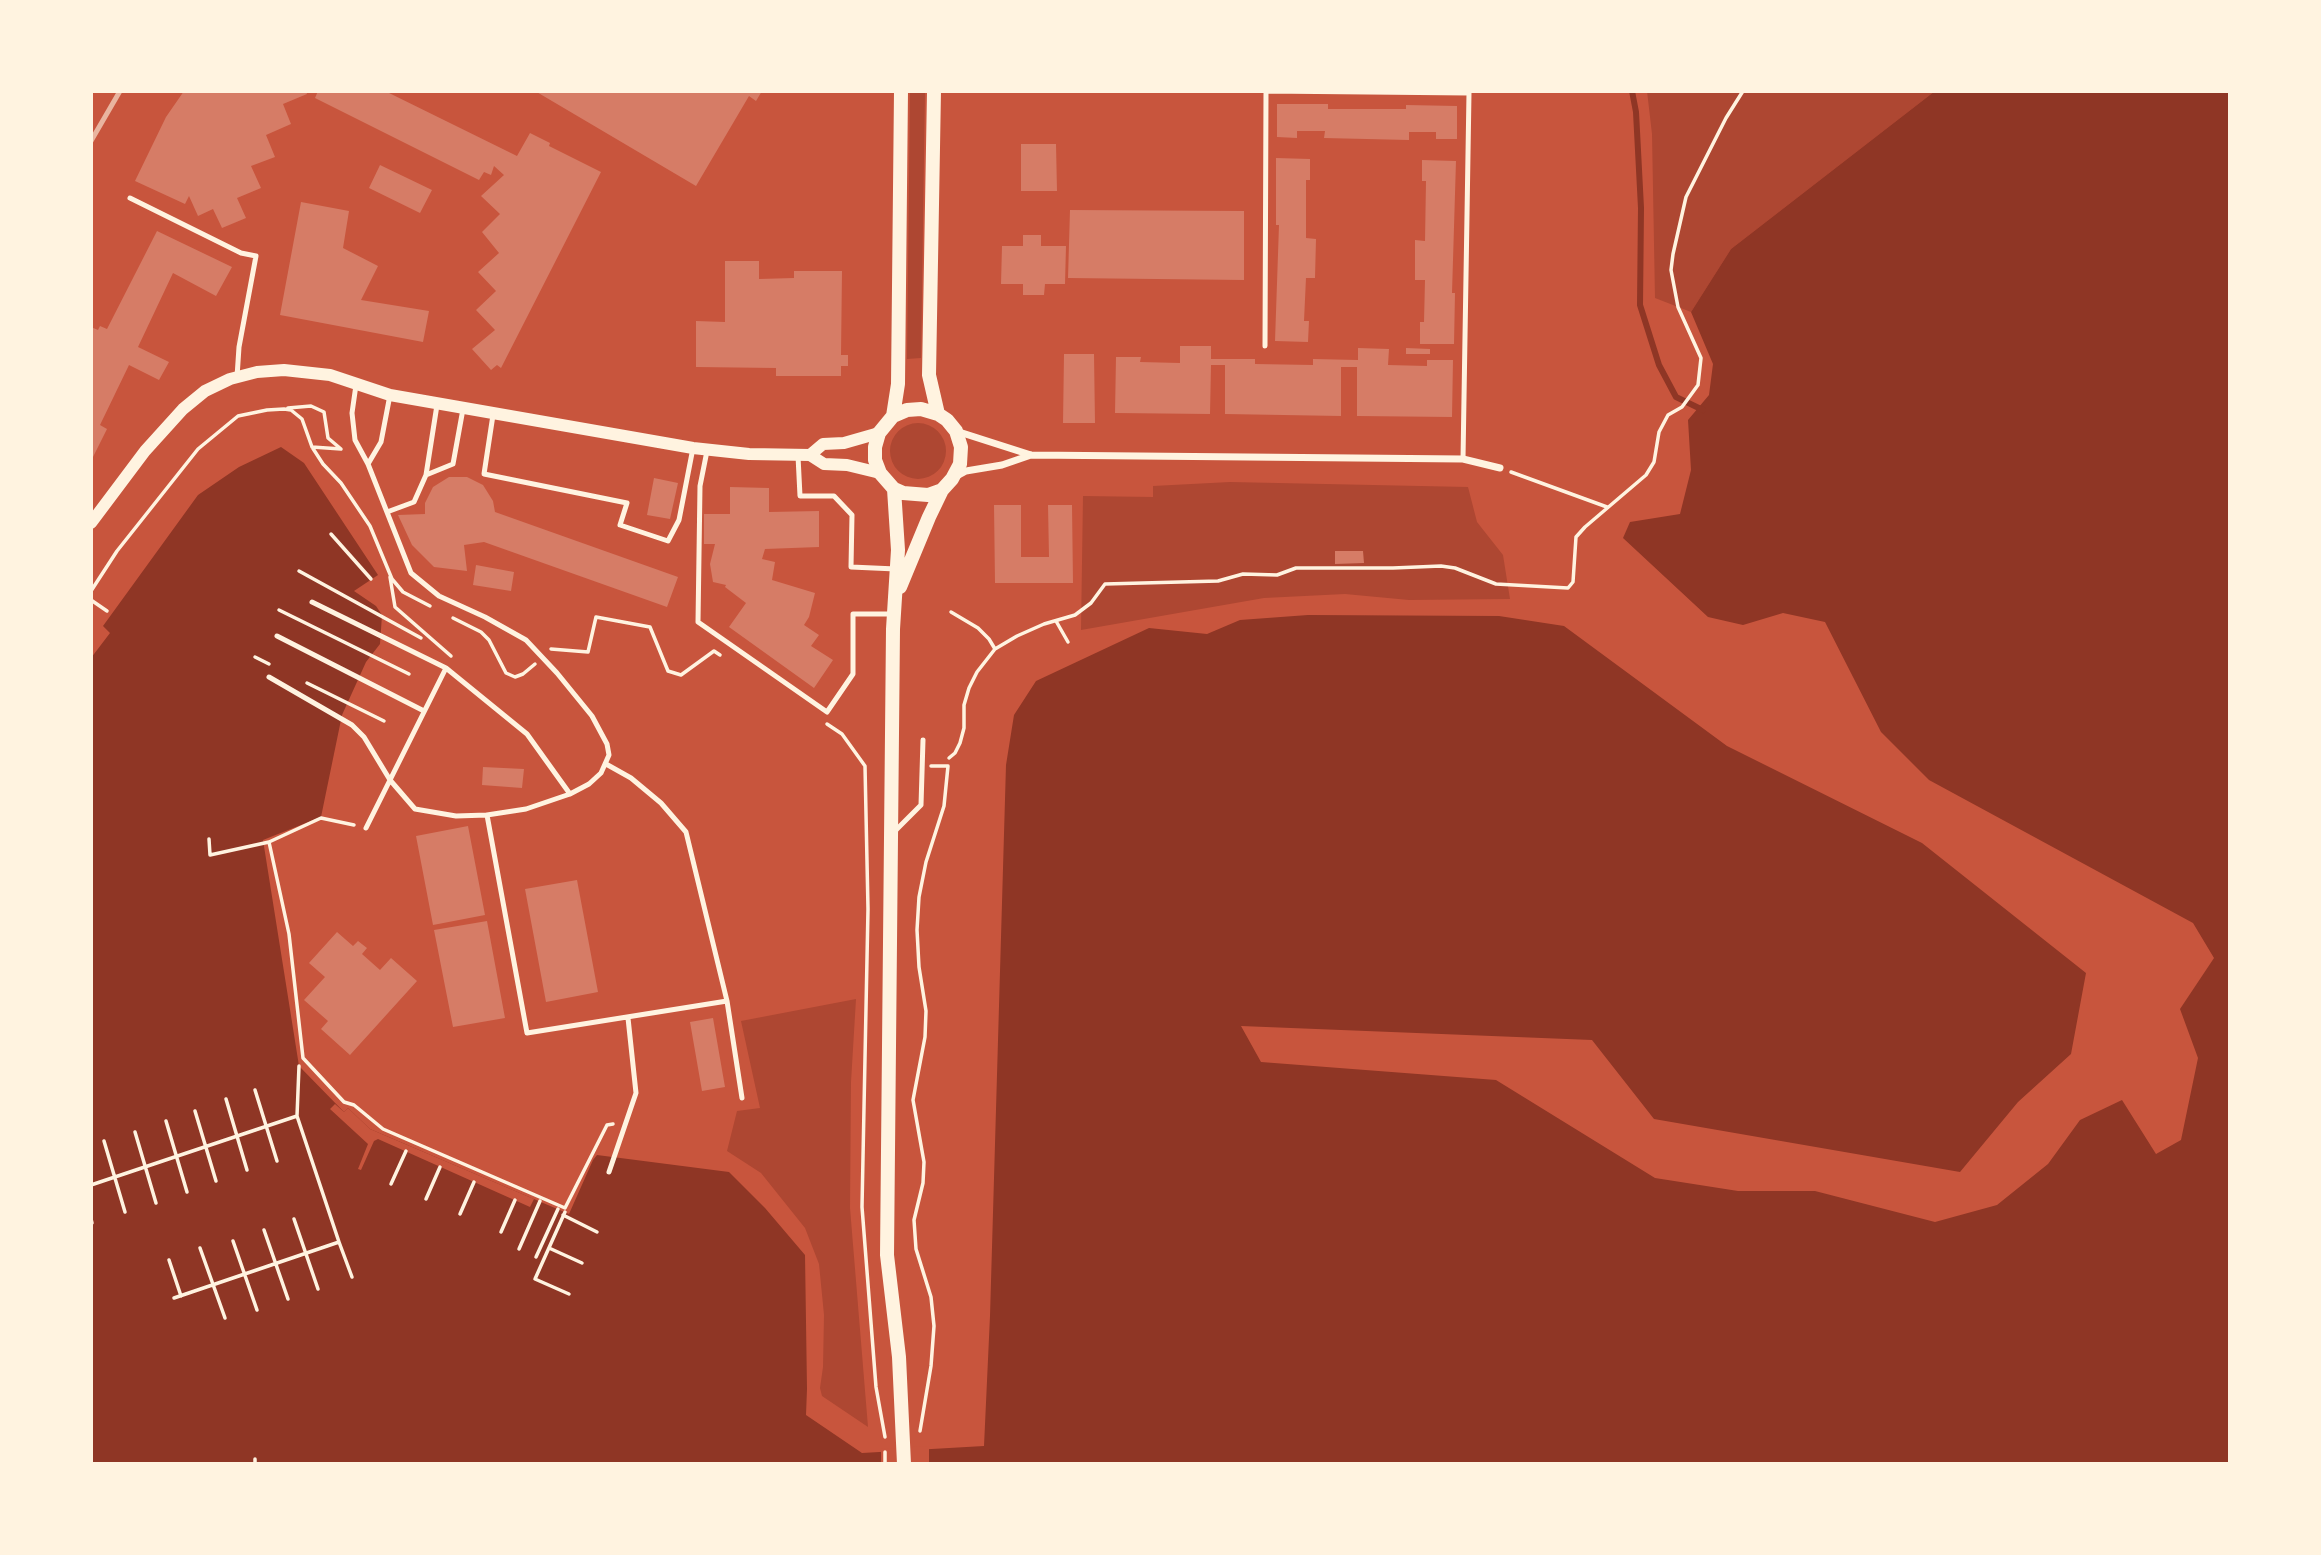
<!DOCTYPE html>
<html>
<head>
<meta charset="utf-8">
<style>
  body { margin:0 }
  #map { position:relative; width:2321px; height:1555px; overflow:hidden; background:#c8553d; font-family:"Space Grotesk",sans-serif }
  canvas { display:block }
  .frame { position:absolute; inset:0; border:93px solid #fff3e0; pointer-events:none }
</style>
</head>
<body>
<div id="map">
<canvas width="2321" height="1555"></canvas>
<div class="frame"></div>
</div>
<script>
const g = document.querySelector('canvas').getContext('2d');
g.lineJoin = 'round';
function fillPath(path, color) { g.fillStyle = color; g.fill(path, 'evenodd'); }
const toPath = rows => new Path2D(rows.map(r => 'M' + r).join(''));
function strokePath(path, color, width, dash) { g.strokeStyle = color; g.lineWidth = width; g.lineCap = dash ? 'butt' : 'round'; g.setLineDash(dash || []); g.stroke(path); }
fillPath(toPath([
  [910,91,925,91,921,358,907,359],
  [1647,91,1935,91,1731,249,1691,312,1655,298,1652,134],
  '890 451a28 28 0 1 1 56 0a28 28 0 1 1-56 0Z',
  [1230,482,1468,487,1477,522,1503,555,1510,599,1409,600,1345,594,1264,598,1081,630,1083,496,1153,497,1153,486],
  [856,999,851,1082,850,1208,868,1427,822,1396,820,1388,823,1367,824,1315,819,1264,805,1228,761,1173,727,1151,737,1111,760,1108,741,1021]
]), '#ae4732');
fillPath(toPath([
  [1935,91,2230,91,2230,1464,91,1464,91,658,110,633,103,626,198,495,239,467,281,447,304,463,378,575,354,591,376,606,382,615,380,644,366,662,342,715,321,817,263,840,299,1066,344,1112,348,1108,370,1129,569,1214,593,1160,597,1155,729,1172,765,1208,805,1255,807,1389,806,1415,862,1453,984,1446,990,1316,1006,765,1014,715,1036,681,1149,628,1207,634,1240,620,1308,615,1499,616,1564,626,1727,746,1922,843,2086,973,2071,1054,2018,1102,1960,1172,1654,1119,1592,1040,1241,1026,1261,1062,1496,1080,1655,1178,1738,1191,1815,1191,1935,1222,1997,1205,2048,1164,2080,1120,2122,1100,2156,1154,2181,1140,2198,1058,2180,1009,2214,958,2193,923,1929,780,1881,732,1825,622,1783,613,1743,625,1708,617,1623,538,1630,522,1680,514,1691,470,1688,420,1709,395,1713,364,1691,312,1731,249]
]), '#8f3625');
fillPath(toPath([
  [335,1104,344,1112,348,1108,370,1129,534,1199,530,1207,378,1139,374,1141,361,1170,358,1169,368,1144,330,1109],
  [929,1446,929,1464,881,1464,881,1449]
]), '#c8553d');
strokePath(toPath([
  [1632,91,1636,112,1641,208,1640,305,1659,365,1676,397,1703,410]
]), '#8f3625', 6);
fillPath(toPath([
  [184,91,306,91,307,94,283,104,291,124,266,135,275,157,251,166,261,188,237,198,246,218,222,228,213,209,198,216,189,196,185,204,135,181,166,117],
  [318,91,385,91,517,156,530,133,550,143,549,146,601,172,501,368,497,365,491,370,472,349,495,330,476,310,496,291,478,272,499,253,482,232,500,214,481,196,504,175,494,166,491,175,484,172,479,180,315,98],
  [535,91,762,91,756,101,749,96,696,186],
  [1277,104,1328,104,1328,109,1406,109,1406,105,1457,106,1457,139,1436,139,1436,132,1409,132,1409,140,1324,138,1325,131,1297,131,1297,138,1277,137],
  [1021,144,1056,144,1057,191,1021,191],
  [1276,158,1310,159,1310,180,1306,180,1306,238,1316,239,1315,278,1306,278,1304,321,1309,321,1308,342,1275,341,1279,225,1276,225],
  [1422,160,1456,161,1452,293,1455,293,1454,344,1420,344,1420,322,1424,322,1425,280,1415,280,1415,240,1425,241,1426,181,1422,181],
  [380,165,432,190,420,213,369,188],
  [301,202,349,211,343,248,378,266,361,300,429,311,423,342,280,315],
  [1070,210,1244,211,1244,280,1068,278],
  [157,231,232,267,216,296,173,273,138,347,169,362,159,380,129,365,100,425,107,429,91,461,91,327,98,330,100,326,107,329],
  [1023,235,1041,235,1041,246,1066,246,1065,284,1045,284,1044,295,1023,295,1023,284,1001,284,1002,246,1023,246],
  [725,261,759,261,759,279,794,278,794,271,842,271,841,355,848,355,848,366,841,366,841,376,776,376,776,368,696,367,696,321,725,322],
  [1180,346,1211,346,1211,359,1255,359,1255,364,1313,365,1313,359,1358,360,1358,348,1389,349,1388,365,1427,366,1427,360,1453,360,1452,417,1357,416,1357,367,1341,367,1341,416,1225,414,1225,365,1211,365,1210,414,1115,413,1116,357,1141,357,1140,362,1180,363],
  [1406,348,1430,349,1430,354,1406,354],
  [1064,354,1094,354,1095,423,1063,423],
  [449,477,467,477,483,485,493,501,495,512,678,577,667,607,484,542,464,545,467,571,434,567,412,545,398,515,425,514,425,503,433,487],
  [654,478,678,483,670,519,647,515],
  [730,487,769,488,769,512,819,511,819,547,765,549,762,559,775,562,772,580,815,593,809,617,804,625,819,635,811,646,833,660,814,688,729,627,746,603,725,587,726,585,713,582,710,564,715,544,704,544,704,514,730,514],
  [994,505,1021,505,1021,557,1049,557,1048,505,1072,505,1073,583,995,583],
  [1335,551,1363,551,1364,563,1335,564],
  [476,565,514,572,511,591,473,585],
  [483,767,524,769,522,788,482,785],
  [468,826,485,915,433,925,416,836],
  [577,880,598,992,546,1002,525,889],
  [487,921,505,1018,453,1027,434,930],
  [337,932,353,946,358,941,367,948,362,954,380,970,391,958,417,981,350,1055,321,1029,328,1021,304,1000,325,977,309,963],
  [713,1018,725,1087,702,1091,690,1022]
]), '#d67c66');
strokePath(toPath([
  [288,408,311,406,324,412,328,438,341,449,312,447],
  [1511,472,1607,507],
  [331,534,371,579],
  [299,571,421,638],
  [390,577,395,607,451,656],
  [91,591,117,551,198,449,238,416,267,410,284,409,291,410,302,419,312,447,323,464,341,483,370,526,392,579,403,592,430,606],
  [91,600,107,611],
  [279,610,409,674],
  [951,612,978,628,989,639,995,649],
  [453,618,481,632,489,640,506,673,515,677,523,674,535,664],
  [1056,621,1068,642],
  [551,649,588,652,596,617,650,627,668,671,681,675,714,651,720,655],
  [255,657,269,664],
  [307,683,384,721],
  [827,724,842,734,865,766,868,909,862,1207,876,1387,885,1437],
  [949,758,955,753,960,743,964,728,964,705,969,688,977,672,995,649,1017,636,1044,624,1075,615,1091,603,1105,584,1218,581,1243,574,1277,575,1296,568,1393,568,1441,566,1455,568,1496,584,1568,588,1573,582,1576,537,1585,527,1646,475,1654,462,1659,432,1668,415,1682,407,1698,385,1701,358,1678,307,1671,270,1673,254,1686,197,1726,118,1743,91],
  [354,825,321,818,269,842,289,934,303,1058,344,1102,354,1105,383,1129,565,1208,607,1125,613,1124],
  [209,839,210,855,269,842],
  [255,1090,277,1161],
  [226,1099,247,1170],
  [195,1111,216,1181],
  [166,1121,187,1192],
  [135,1132,156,1203],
  [104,1141,125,1212],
  [391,1184,406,1151],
  [91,1185,297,1116],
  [426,1199,440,1167],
  [565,1212,535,1279,569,1294],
  [460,1214,474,1182],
  [563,1215,597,1232],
  [91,1219,92,1223],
  [294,1219,318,1289],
  [264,1230,288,1299],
  [501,1232,515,1200],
  [233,1241,257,1310],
  [339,1242,352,1277],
  [200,1248,225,1318],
  [549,1248,582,1263],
  [519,1249,540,1201],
  [536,1257,558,1209],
  [169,1260,181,1296],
  [174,1298,339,1242,297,1116,299,1066],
  [920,1431,931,1366,934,1326,931,1297,916,1249,914,1220,923,1183,924,1162,913,1100,925,1037,926,1011,919,967,917,930,919,897,926,862,944,806,948,766,931,766],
  [885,1452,885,1464],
  [255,1464,255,1459]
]), '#fff3e0', 3.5);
strokePath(toPath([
  [130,198,241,253,256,256,239,347,237,377],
  [1265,346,1266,91,1469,93,1463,459],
  [493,415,484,474,627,503,620,525,668,541,679,520,693,448],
  [707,451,700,486,698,622,827,712,853,674,853,614,892,614],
  [798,456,800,496,834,496,852,515,851,567,896,569],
  [368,464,381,442,390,395],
  [426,475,437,405],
  [387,512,414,502,426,475,453,464,463,409],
  [312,602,446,668,527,734,570,794],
  [277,636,424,711],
  [269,677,352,725,364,737,390,780,415,809,456,816,487,815,526,809,570,794,589,784,601,773,609,755,607,744,592,716,557,673,526,640,485,617,439,596,411,573,368,464,355,440,352,413,356,385],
  [606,764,631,778,661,803,686,832,727,1001,742,1098],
  [487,815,527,1033,727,1001],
  [366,828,446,668],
  [895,831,921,805,923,740],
  [609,1172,636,1093,628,1018]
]), '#fff3e0', 5);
strokePath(toPath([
  [956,431,1031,455,1463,459,1500,468],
  [955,477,966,471,1002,465,1031,455]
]), '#fff3e0', 7);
strokePath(toPath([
  [810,455,823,444,844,443,879,433],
  [91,523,145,451,183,409,205,391,230,379,257,372,284,370,330,375,390,395,693,448,749,454,810,455,824,464,847,465,880,473]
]), '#fff3e0', 12);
strokePath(toPath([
  [934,91,929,375,938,414],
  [893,416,898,384,901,91],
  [894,489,898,550,893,629,887,1255,899,1357,904,1464],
  [900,587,929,517,942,490,952,479,960,464,961,447,956,431,947,420,938,414,921,409,907,410,893,416,879,433,875,447,875,460,880,473,894,489,903,493,928,495,942,490]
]), '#fff3e0', 14);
strokePath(toPath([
  [91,141,120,91]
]), '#e9b49f', 5);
</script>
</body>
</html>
